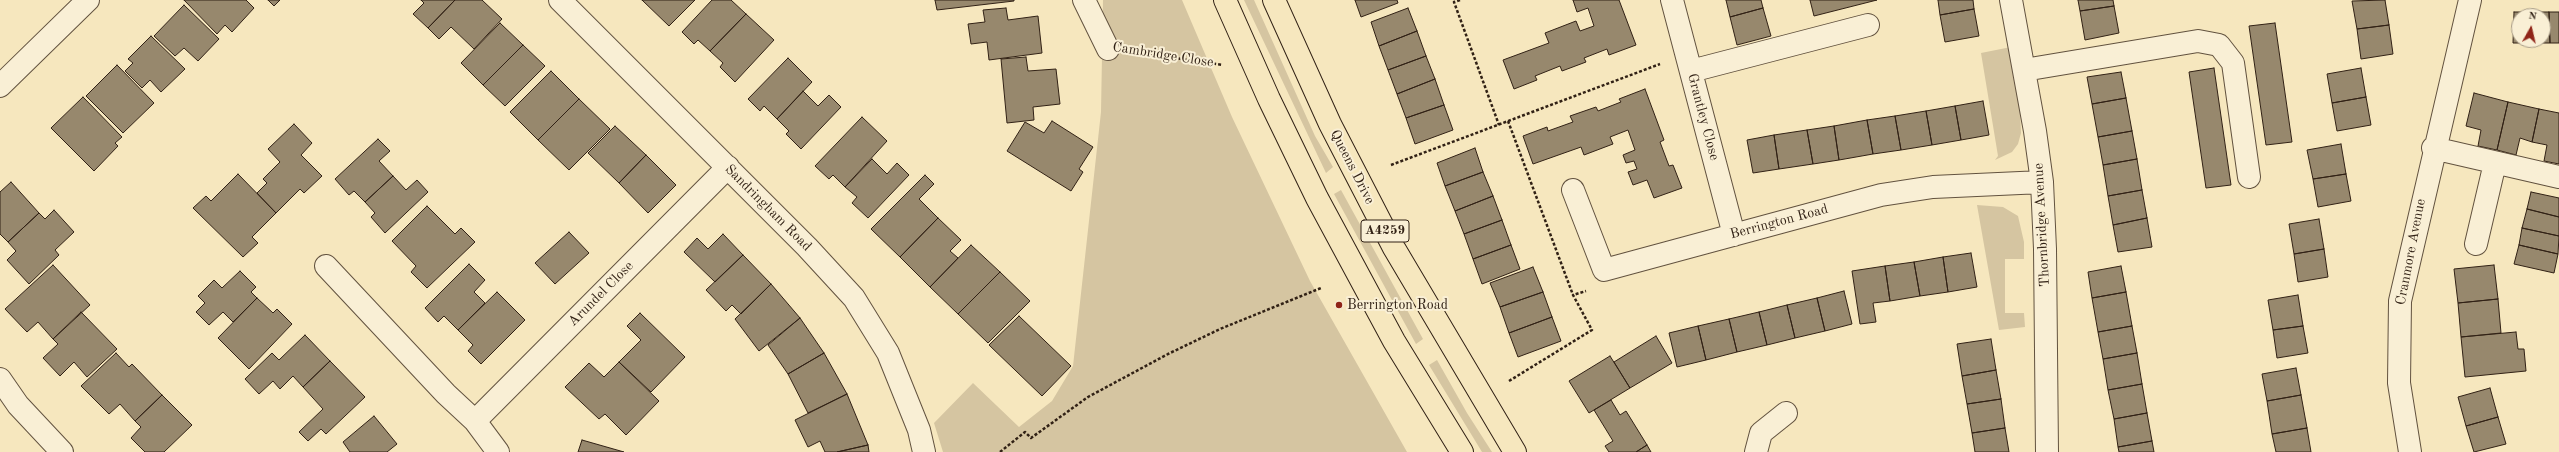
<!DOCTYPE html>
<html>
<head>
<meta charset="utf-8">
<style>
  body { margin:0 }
  #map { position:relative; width:2559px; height:452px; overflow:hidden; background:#f6e7be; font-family:"Old Standard TT",serif }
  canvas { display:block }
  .north { position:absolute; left:2511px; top:8px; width:40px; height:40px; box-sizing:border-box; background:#f9efd5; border:1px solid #a99d88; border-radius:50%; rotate:8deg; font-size:11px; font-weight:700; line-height:16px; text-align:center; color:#312115 }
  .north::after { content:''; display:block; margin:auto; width:14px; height:18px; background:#8f2418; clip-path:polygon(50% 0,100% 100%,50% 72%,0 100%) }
</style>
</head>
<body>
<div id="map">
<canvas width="2559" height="452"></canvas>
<div class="north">N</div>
</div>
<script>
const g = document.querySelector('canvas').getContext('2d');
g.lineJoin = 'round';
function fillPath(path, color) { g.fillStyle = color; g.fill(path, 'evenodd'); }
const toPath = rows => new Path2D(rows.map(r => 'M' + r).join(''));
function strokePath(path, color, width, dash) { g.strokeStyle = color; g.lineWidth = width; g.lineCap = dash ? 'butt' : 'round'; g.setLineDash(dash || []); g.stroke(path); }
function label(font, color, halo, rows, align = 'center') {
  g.font = font + ' "Old Standard TT",serif'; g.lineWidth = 4; g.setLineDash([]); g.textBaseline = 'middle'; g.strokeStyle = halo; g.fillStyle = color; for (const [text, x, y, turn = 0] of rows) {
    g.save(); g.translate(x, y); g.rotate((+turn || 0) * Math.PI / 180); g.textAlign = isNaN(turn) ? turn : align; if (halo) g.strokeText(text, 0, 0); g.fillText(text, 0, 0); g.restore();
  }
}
fillPath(toPath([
  [1103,0,1182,0,1232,117,1310,281,1407,452,943,452,934,423,973,383,1019,427,1052,401,1073,366,1101,112],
  [1244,0,1254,0,1315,136,1333,167,1326,173],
  [2011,47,2019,87,2021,133,2018,144,2012,152,1995,160,1998,156,1981,53],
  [1341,190,1423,339,1416,344,1334,194],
  [1977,205,2003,207,2018,216,2024,242,2024,259,2005,259,2005,313,2024,313,2025,327,1999,330],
  [1437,360,1467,413,1492,452,1482,452,1429,365]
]), '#d5c5a1');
const building = toPath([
  [184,0,246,0,254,8,232,32,225,25,217,34,184,0],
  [268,0,280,0,274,6,268,0],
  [421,0,455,0,428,28,413,14,424,3,421,0],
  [455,0,482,0,502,19,474,49,451,27,439,39,428,28,455,0],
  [642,0,695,0,669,26,642,0],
  [712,0,731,0,746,14,710,51,698,40,694,44,682,32,712,0],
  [935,0,1014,0,1014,1,937,10,935,0],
  [1355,0,1397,0,1398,3,1361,17,1355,0],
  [1573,0,1619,0,1636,45,1609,55,1607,49,1584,58,1586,62,1562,71,1560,66,1535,76,1537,80,1514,89,1503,60,1549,43,1545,33,1576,21,1580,31,1594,26,1588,8,1577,12,1573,0],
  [1726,0,1761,0,1763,8,1730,17,1726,0],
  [1810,0,1877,0,1814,16,1810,0],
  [1938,0,1973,0,1974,9,1940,15,1938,0],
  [2078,0,2113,0,2114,6,2080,11,2078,0],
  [2385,0,2389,25,2357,29,2352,1,2385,0],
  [184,5,219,39,198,61,184,48,175,56,154,36,184,5],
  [2114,6,2119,33,2085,40,2080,11,2114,6],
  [1006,8,1008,20,1038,16,1042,53,989,60,987,42,971,44,968,24,985,22,983,10,1006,8],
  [1408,8,1417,31,1379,46,1371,22,1408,8],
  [1763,8,1771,36,1737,45,1730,17,1763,8],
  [1974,9,1979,36,1945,42,1940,15,1974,9],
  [2514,12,2549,12,2550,43,2513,43,2514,12],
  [2519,16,2543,16,2543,40,2519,40,2519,16],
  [2549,12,2559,12,2559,43,2550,43,2549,12],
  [746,14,774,40,735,82,720,67,723,63,710,51,746,14],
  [500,23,523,45,483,85,461,63,500,23],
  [2275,23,2292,142,2266,145,2249,26,2275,23],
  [2389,25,2393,54,2361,59,2357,29,2389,25],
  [1417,31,1426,56,1388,70,1379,46,1417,31],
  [151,36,185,69,161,92,150,80,142,88,125,71,133,63,128,59,151,36],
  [523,45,545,66,505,106,483,85,523,45],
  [1426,56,1435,79,1397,94,1388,70,1426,56],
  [1026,57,1028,71,1056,69,1060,104,1033,107,1034,120,1007,123,1001,59,1026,57],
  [788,58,812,82,777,119,764,106,760,111,748,99,788,58],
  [117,65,154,103,123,133,86,96,117,65],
  [2214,68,2231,185,2206,188,2189,72,2214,68],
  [2361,68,2366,97,2332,103,2327,74,2361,68],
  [551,71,579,99,538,140,510,112,551,71],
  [2121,72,2126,98,2092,104,2087,77,2121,72],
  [1435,79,1444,105,1406,118,1397,94,1435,79],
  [1645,89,1664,140,1660,142,1669,166,1673,165,1682,188,1654,198,1647,180,1633,185,1628,172,1637,169,1634,161,1626,163,1623,155,1635,150,1628,130,1610,137,1613,144,1584,155,1581,147,1533,164,1523,136,1547,127,1548,131,1573,122,1570,116,1596,107,1598,111,1621,102,1619,99,1645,89],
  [803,91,818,106,829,95,841,107,801,149,786,134,789,131,777,119,803,91],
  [2474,93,2508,102,2497,150,2478,146,2481,130,2466,126,2474,93],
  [83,97,122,137,115,143,118,146,94,171,51,128,83,97],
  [2366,97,2371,125,2337,131,2332,103,2366,97],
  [2126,98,2132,131,2098,137,2092,104,2126,98],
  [579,99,610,129,569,170,538,140,579,99],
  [1983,101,1989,135,1961,140,1955,106,1983,101],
  [2508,102,2539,109,2532,142,2520,138,2516,155,2497,150,2508,102],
  [1444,105,1453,130,1415,144,1406,118,1444,105],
  [1955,106,1961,140,1932,145,1926,111,1955,106],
  [2539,109,2559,113,2559,164,2544,161,2547,145,2532,142,2539,109],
  [1926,111,1932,145,1901,150,1895,116,1926,111],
  [1895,116,1901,150,1873,154,1867,120,1895,116],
  [862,117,887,141,845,187,833,175,829,179,815,166,862,117],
  [1867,120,1873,154,1839,160,1834,126,1867,120],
  [1052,121,1093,147,1079,169,1083,172,1071,191,1007,151,1025,122,1044,133,1052,121],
  [294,124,312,143,301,155,322,176,304,193,300,189,276,213,257,193,267,183,263,179,280,162,268,149,294,124],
  [615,126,646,155,619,183,588,153,615,126],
  [1834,126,1839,160,1813,164,1807,130,1834,126],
  [1807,130,1813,164,1779,169,1774,135,1807,130],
  [2132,131,2137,159,2103,165,2098,137,2132,131],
  [1774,135,1779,169,1753,173,1747,140,1774,135],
  [378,139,390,151,379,161,393,176,365,202,354,191,349,195,335,179,378,139],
  [2341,144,2346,174,2313,179,2307,150,2341,144],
  [1475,148,1483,172,1445,186,1437,163,1475,148],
  [646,155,676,185,648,213,619,183,646,155],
  [872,159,887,174,897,163,909,175,868,218,852,203,857,197,845,187,872,159],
  [2137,159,2142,190,2108,196,2103,165,2137,159],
  [1483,172,1493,196,1455,211,1445,186,1483,172],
  [238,174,276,213,252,237,258,243,243,257,193,208,206,196,211,201,238,174],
  [2346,174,2351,201,2318,207,2313,179,2346,174],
  [925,175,934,184,919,199,938,218,900,257,871,229,925,175],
  [393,176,406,190,417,180,428,192,385,233,371,217,375,213,365,202,393,176],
  [11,182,39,213,8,242,0,234,0,192,11,182],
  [2142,190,2147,218,2113,225,2108,196,2142,190],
  [2531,192,2559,198,2559,217,2527,209,2531,192],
  [1493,196,1502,220,1464,234,1455,211,1493,196],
  [427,206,455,234,461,228,475,242,427,288,411,272,416,266,392,241,427,206],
  [2527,209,2559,217,2559,236,2522,228,2527,209],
  [54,210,74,232,55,250,59,255,29,284,7,260,16,251,8,242,39,213,45,219,54,210],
  [938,218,961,240,950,251,958,258,930,287,900,257,938,218],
  [2147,218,2152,247,2118,252,2113,225,2147,218],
  [2319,219,2324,249,2294,254,2289,224,2319,219],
  [1502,220,1511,245,1473,259,1464,234,1502,220],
  [2522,228,2559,236,2558,254,2519,245,2522,228],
  [569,232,589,253,555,284,535,263,569,232],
  [723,234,743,255,715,282,684,252,697,238,708,249,723,234],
  [971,245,1000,272,958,314,930,287,971,245],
  [1511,245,1520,269,1482,284,1473,259,1511,245],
  [2519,245,2558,254,2554,273,2514,264,2519,245],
  [2324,249,2328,277,2298,282,2294,254,2324,249],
  [1971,253,1977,287,1948,292,1943,257,1971,253],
  [743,255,771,284,741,314,732,305,726,311,706,290,743,255],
  [1943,257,1948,292,1920,296,1914,262,1943,257],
  [1914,262,1920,296,1890,301,1885,266,1914,262],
  [469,264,485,280,474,292,485,303,458,330,444,316,438,322,425,308,469,264],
  [53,265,90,305,53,339,38,322,27,332,5,309,53,265],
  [2494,265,2498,299,2458,303,2454,269,2494,265],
  [1885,266,1890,301,1873,303,1876,322,1860,324,1852,271,1885,266],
  [2121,266,2126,292,2092,298,2088,272,2121,266],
  [1533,267,1543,292,1500,307,1490,283,1533,267],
  [240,271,256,287,251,292,257,298,233,322,223,312,209,325,196,312,205,303,198,296,214,280,222,288,240,271],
  [1000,272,1030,301,988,343,958,314,1000,272],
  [771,284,800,318,759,351,735,319,771,284],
  [1844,291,1852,324,1825,331,1817,298,1844,291],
  [497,292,525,320,481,364,468,351,473,345,458,330,497,292],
  [1543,292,1552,317,1509,333,1500,307,1543,292],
  [2126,292,2132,326,2098,332,2092,298,2126,292],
  [2298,295,2303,326,2273,330,2268,300,2298,295],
  [257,298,273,313,277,309,292,324,249,369,218,338,257,298],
  [1817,298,1825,331,1795,338,1787,305,1817,298],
  [2498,299,2501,333,2461,337,2458,303,2498,299],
  [1787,305,1795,338,1767,345,1759,312,1787,305],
  [81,312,117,349,87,377,74,362,60,376,43,358,58,344,53,339,81,312],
  [1759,312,1767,345,1737,352,1729,319,1759,312],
  [640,313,685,357,651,392,619,362,641,340,627,326,640,313],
  [1019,316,1071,366,1042,396,989,345,1019,316],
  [1552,317,1561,341,1518,357,1509,333,1552,317],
  [800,318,824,353,788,374,768,345,800,318],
  [1729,319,1737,352,1706,360,1698,326,1729,319],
  [1698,326,1706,360,1677,367,1669,333,1698,326],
  [2132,326,2137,353,2103,359,2098,332,2132,326],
  [2303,326,2308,353,2277,358,2273,330,2303,326],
  [2516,332,2518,349,2524,349,2526,371,2465,377,2461,337,2516,332],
  [305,335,330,361,303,387,293,376,280,389,273,381,259,394,245,379,272,353,279,360,305,335],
  [1656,336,1672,363,1630,388,1614,362,1656,336],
  [1991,339,1996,370,1962,376,1957,344,1991,339],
  [116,353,129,367,132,364,162,395,135,421,120,404,109,414,81,386,116,353],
  [824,353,847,394,808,413,788,374,824,353],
  [2137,353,2142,384,2108,390,2103,359,2137,353],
  [1610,356,1630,388,1589,413,1569,381,1610,356],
  [330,361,365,397,326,434,321,429,308,441,299,432,323,409,303,387,330,361],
  [619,362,659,401,626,435,605,414,599,419,565,387,589,363,604,377,619,362],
  [2296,368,2301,395,2267,401,2262,374,2296,368],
  [1996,370,2001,399,1967,404,1962,376,1996,370],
  [2142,384,2147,413,2114,419,2108,390,2142,384],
  [2490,388,2498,417,2466,426,2458,397,2490,388],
  [847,394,868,445,837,452,825,452,820,441,808,447,795,420,847,394],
  [162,395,192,425,164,452,145,452,131,438,141,427,135,421,162,395],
  [2301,395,2307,428,2272,434,2267,401,2301,395],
  [2001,399,2005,428,1972,433,1967,404,2001,399],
  [1611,400,1620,415,1626,411,1647,445,1636,452,1609,452,1605,446,1613,441,1594,410,1611,400],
  [2147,413,2152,441,2118,447,2114,419,2147,413],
  [374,416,397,444,387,452,350,452,343,442,374,416],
  [2498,417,2506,444,2474,452,2466,426,2498,417],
  [2005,428,2009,452,1975,452,1972,433,2005,428],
  [2307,428,2311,452,2276,452,2272,434,2307,428],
  [582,440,624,452,578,452,582,440],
  [2152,441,2154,452,2119,452,2118,447,2152,441],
  [868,445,869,452,837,452,868,445],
  [1647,445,1651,452,1636,452,1647,445]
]);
fillPath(building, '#97886d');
strokePath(building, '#312115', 1);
const minor = toPath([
  [560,0,807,247,854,298,888,353,919,430,924,452],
  [1084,0,1108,49],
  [1672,0,1734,235],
  [2011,0,2035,131,2042,182,2045,249,2047,452],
  [2024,70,2198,41,2219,45,2233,63,2249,177],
  [1691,71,1868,25],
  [0,86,88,0],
  [2433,148,2559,177],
  [1573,190,1604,270,1881,195,1933,187,2042,182],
  [2476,244,2495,163],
  [326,266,446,394,475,421,728,167],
  [0,379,18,405,62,452],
  [475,421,498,452],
  [1756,452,1761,433,1786,413],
  [2410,452,2399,383,2400,301,2470,0]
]);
const major = toPath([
  [1225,0,1269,99,1317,198,1394,341,1462,452],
  [1274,0,1330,124,1394,248,1515,452]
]);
strokePath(minor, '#62523f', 24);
strokePath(major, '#312115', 24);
strokePath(toPath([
  [1460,0,1454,2,1499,125],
  [1134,52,1223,65],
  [1508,121,1573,295],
  [1391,165,1660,64],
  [1509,381,1592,330,1573,295,1586,291],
  [1000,452,1025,432,1031,438,1088,397,1168,354,1220,329,1321,288]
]), '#312115', 2.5, [3, 2]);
strokePath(minor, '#f9efd5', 22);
strokePath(major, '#f6e7be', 22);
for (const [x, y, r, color] of [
  [1339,305,4,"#8f2418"]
]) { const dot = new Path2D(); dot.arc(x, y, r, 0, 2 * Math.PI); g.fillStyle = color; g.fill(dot); strokePath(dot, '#f9efd5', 1.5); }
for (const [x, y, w] of [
  [1385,231,48]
]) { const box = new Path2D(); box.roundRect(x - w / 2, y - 11, w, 22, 3); g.fillStyle = '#f9efd5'; g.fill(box); strokePath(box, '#312115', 1); }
label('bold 13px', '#312115', null, [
  ["A4259",1385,231]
]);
label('14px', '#312115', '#f9efd5', [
  ["Cambridge Close",1163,55,9],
  ["Grantley Close",1703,117,75],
  ["Queens Drive",1352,167,63],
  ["Sandringham Road",768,208,45],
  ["Berrington Road",1779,222,-15],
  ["Thornbridge Avenue",2042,225,-93],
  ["Cranmore Avenue",2411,252,-79],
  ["Arundel Close",601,294,-45]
]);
label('14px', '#312115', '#f9efd5', [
  ["Berrington Road",1347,305]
], 'left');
</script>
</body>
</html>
